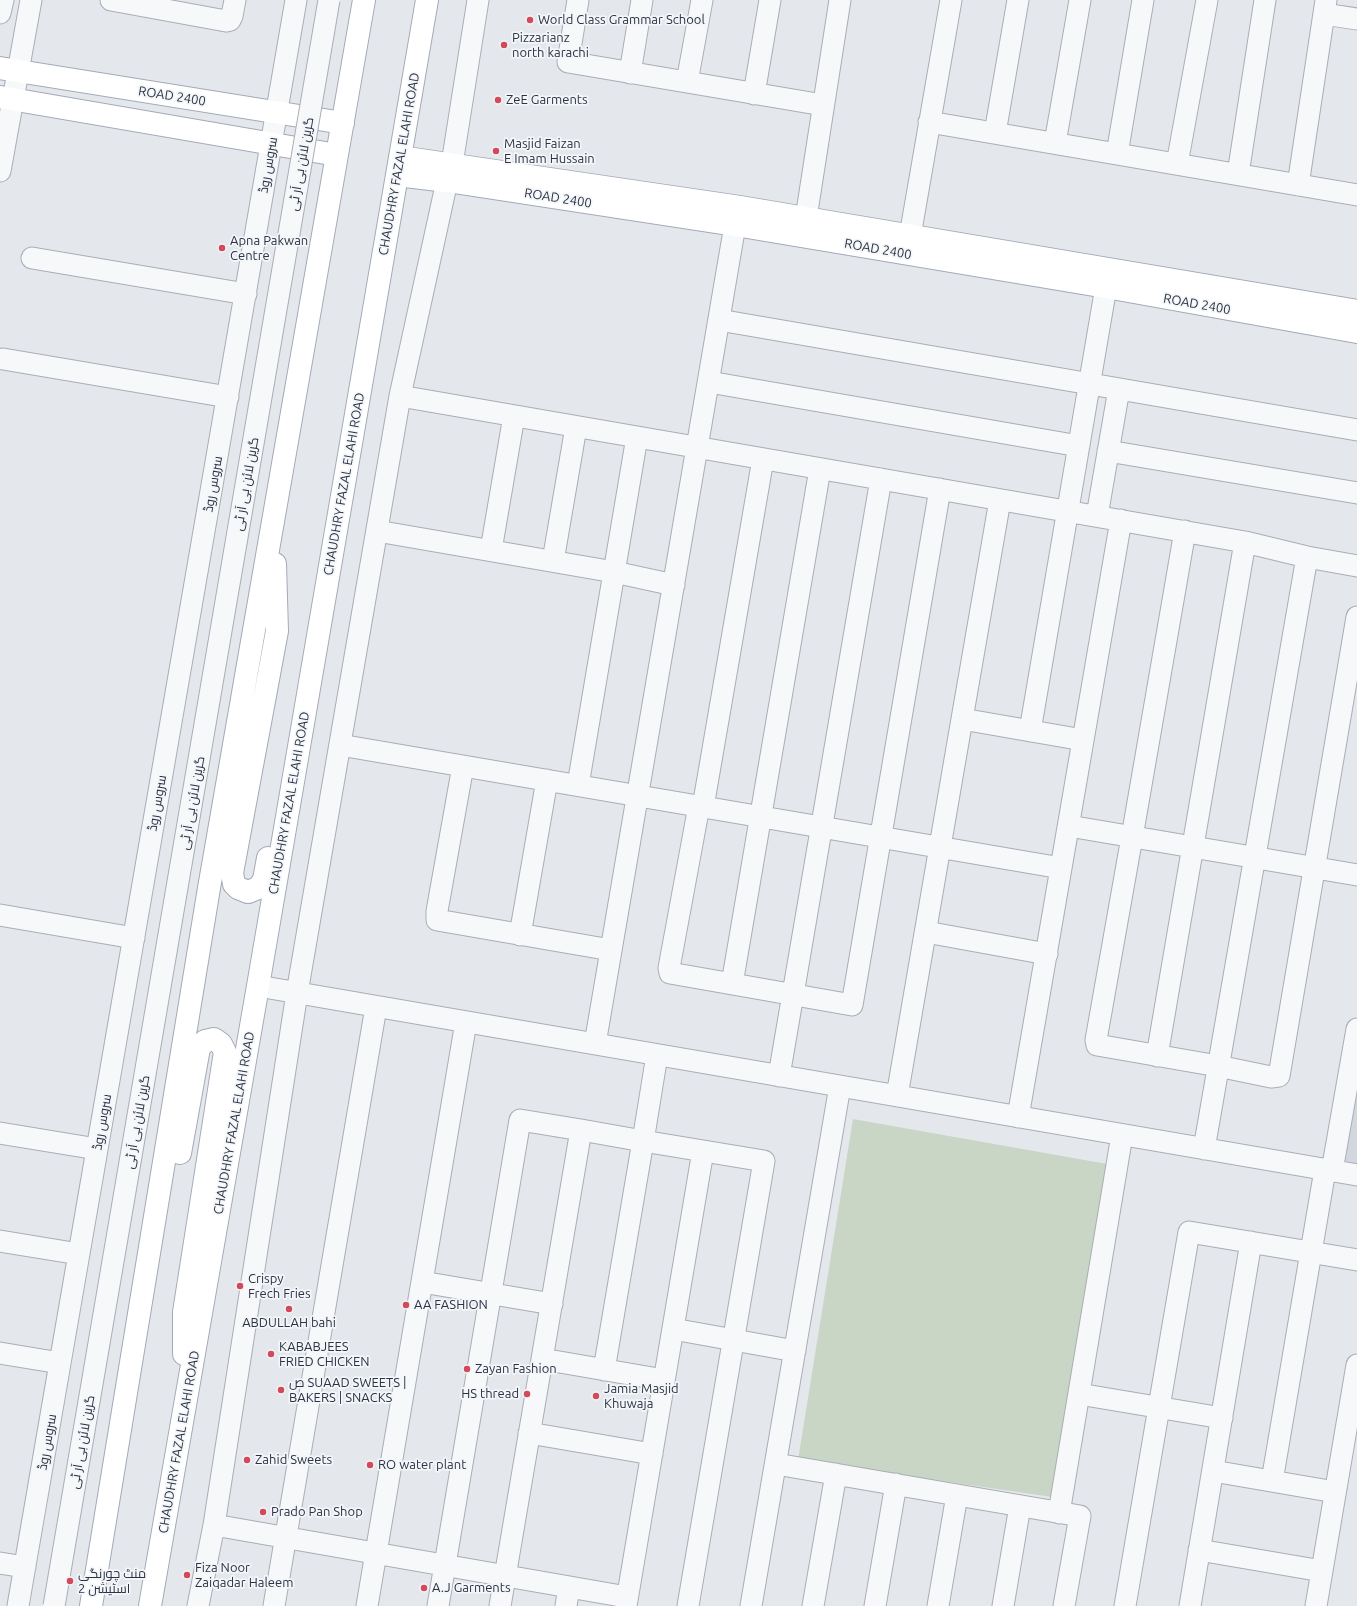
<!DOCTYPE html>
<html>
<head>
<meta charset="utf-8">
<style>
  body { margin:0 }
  canvas { display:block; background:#e4e7ec }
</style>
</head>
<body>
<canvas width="1357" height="1606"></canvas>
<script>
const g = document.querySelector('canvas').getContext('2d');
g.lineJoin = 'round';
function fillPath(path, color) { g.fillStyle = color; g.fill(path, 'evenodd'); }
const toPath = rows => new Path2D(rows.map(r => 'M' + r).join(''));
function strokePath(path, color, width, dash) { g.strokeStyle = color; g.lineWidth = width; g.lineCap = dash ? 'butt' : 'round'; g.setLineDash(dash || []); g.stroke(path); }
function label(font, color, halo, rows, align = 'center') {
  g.font = font + ' Ubuntu,Cairo,sans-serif'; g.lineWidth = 3.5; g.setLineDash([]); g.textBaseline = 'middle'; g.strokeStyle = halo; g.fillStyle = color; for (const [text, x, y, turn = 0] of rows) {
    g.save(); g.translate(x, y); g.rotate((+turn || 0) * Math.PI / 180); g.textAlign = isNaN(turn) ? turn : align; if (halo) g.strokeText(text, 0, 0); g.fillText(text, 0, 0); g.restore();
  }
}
fillPath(toPath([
  [1357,1029,1357,1175,1332,1171]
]), '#d2d6de');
fillPath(toPath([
  [853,1119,1107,1164,1052,1497,798,1460]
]), '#c9d6c5');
const minor = toPath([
  [111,0,226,21,230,20,232,16,235,0],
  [578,0,568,62,823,105],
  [0,13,3,0],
  [1324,14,1357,19],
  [630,73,642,0],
  [687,82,702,0],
  [754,94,770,0],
  [929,122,1357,195],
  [995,133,1018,0],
  [1055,143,1080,0],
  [1117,154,1143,0],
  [1177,164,1207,0],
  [0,171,31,0],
  [1238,174,1265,0],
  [1298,185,1326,0],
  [806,218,840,0],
  [910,236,951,0],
  [32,258,246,294],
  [719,320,1357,430],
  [3,359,228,397],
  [709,382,1079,446],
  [400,396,1245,542,1307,557,1357,566],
  [1108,451,1357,493],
  [1000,500,962,719,1083,740],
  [1097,516,1119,389],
  [377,531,614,572,674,585],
  [1185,531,1132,837,1096,1040,1097,1045,1218,1066,1271,1077,1279,1076,1357,617],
  [491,550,514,416],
  [553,561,576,427],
  [1030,731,1106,287],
  [340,745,1061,868,1121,520],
  [463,766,437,911,437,920,611,950],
  [578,785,637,437],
  [699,806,669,968,670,973,852,1005,940,489],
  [703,807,763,459],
  [1069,826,1357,875],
  [0,915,134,938],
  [926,932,1047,954],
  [520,935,547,780],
  [732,984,820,469],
  [258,986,1357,1175],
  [595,1044,735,225],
  [657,1055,643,1141,764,1161,688,1606],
  [1157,1056,1245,542],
  [779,1076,881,479],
  [897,1096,962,719],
  [1018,1117,1061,868],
  [0,1133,97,1149],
  [1204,1149,1307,557],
  [1332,1171,1357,1029],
  [0,1241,79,1254],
  [422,1282,552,1304],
  [673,1329,795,1351],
  [0,1353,60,1363],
  [542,1359,664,1380],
  [1079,1394,1222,1418],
  [529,1433,652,1454],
  [776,1464,1080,1516,1064,1606],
  [1213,1471,1335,1492],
  [1272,1481,1325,1170],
  [1059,1513,1122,1135],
  [214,1525,627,1597],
  [1199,1550,1322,1571],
  [0,1563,25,1567],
  [18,1606,296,0],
  [198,1606,214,1525,297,993,400,396,447,181,452,164,478,0],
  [274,1606,376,1007],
  [367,1606,466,1022],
  [438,1606,520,1120,581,1130],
  [500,1606,581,1130,643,1141,604,1370],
  [566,1606,569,1587],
  [626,1606,703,1151],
  [751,1606,840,1086],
  [813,1606,836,1474],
  [875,1606,896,1484],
  [938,1606,957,1495],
  [1003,1606,1020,1506],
  [1125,1606,1189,1232,1357,1260],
  [1190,1606,1251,1242],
  [1316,1606,1357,1365]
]);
const major = toPath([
  [0,68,343,123],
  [0,97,337,155],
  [400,157,740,207,1357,311],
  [397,175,447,181,735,225,1106,287,1357,332],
  [268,858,264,880,258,888,248,892,238,888,234,884,232,873,277,631,275,564],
  [180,1153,199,1048,205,1041,214,1039,221,1044,225,1052,184,1312,184,1354],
  [91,1606,209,888,364,0],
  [150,1606,258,986,427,0]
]);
strokePath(minor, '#a9aeb7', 23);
strokePath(major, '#a3abb8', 24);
strokePath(minor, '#f7f8fa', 21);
strokePath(major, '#fff', 22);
const minorBridge = toPath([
  [54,1606,329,0]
]);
strokePath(minorBridge, '#a9aeb7', 23, []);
strokePath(minorBridge, '#f7f8fa', 21);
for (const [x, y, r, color] of [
  [530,20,4,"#d1495b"],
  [504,45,4,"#d1495b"],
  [498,100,4,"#d1495b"],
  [496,151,4,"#d1495b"],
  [222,248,4,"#d1495b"],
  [240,1286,4,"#d1495b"],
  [406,1305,4,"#d1495b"],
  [289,1309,4,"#d1495b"],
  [271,1354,4,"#d1495b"],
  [467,1369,4,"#d1495b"],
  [281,1390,4,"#d1495b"],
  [527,1394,4,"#d1495b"],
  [596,1396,4,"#d1495b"],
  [247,1460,4,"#d1495b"],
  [370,1465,4,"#d1495b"],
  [263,1512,4,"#d1495b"],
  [187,1575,4,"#d1495b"],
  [70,1581,4,"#d1495b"],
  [424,1588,4,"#d1495b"]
]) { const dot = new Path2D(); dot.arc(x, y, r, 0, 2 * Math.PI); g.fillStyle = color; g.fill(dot); strokePath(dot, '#f4f6f9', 1.5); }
label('13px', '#2b3445', '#f4f6f9', [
  ["World Class Grammar School",538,20],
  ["Pizzarianz",512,38],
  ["north karachi",512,53],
  ["ZeE Garments",506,100],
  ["Masjid Faizan",504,144],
  ["E Imam Hussain",504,159],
  ["Apna Pakwan",230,241],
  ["Centre",230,256],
  ["Crispy",248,1279],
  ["Frech Fries",248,1294],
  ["AA FASHION",414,1305],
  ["ABDULLAH bahi",289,1323,"center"],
  ["KABABJEES",279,1347],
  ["FRIED CHICKEN",279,1362],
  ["Zayan Fashion",475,1369],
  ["ص SUAAD SWEETS |",289,1383],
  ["BAKERS | SNACKS",289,1398],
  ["Jamia Masjid",604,1389],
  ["Khuwaja",604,1404],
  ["HS thread",519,1394,"right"],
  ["Zahid Sweets",255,1460],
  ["RO water plant",378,1465],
  ["Prado Pan Shop",271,1512],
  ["Fiza Noor",195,1568],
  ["Zaiqadar Haleem",195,1583],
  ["منٹ چورنگی",78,1574],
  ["اسٹیشن 2",78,1589],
  ["A.J Garments",432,1588]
], 'left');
label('13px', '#2b3445', '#f4f6f9', [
  ["ROAD 2400",172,96,9],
  ["گرین لائن بی آر ٹی",301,164,-80],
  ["CHAUDHRY FAZAL ELAHI ROAD",399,164,-80],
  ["سروس روڈ",268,165,-80],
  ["ROAD 2400",558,198,9],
  ["ROAD 2400",878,249,10],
  ["ROAD 2400",1197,304,10],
  ["سروس روڈ",213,484,-80],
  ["گرین لائن بی آر ٹی",246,484,-80],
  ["CHAUDHRY FAZAL ELAHI ROAD",344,484,-80],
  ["سروس روڈ",157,803,-80],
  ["گرین لائن بی آر ٹی",192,803,-80],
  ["CHAUDHRY FAZAL ELAHI ROAD",289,803,-80],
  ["سروس روڈ",102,1122,-80],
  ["گرین لائن بی آر ٹی",137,1122,-80],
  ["CHAUDHRY FAZAL ELAHI ROAD",234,1123,-80],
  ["سروس روڈ",47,1442,-80],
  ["گرین لائن بی آر ٹی",82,1442,-80],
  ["CHAUDHRY FAZAL ELAHI ROAD",179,1442,-80]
]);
</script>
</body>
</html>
